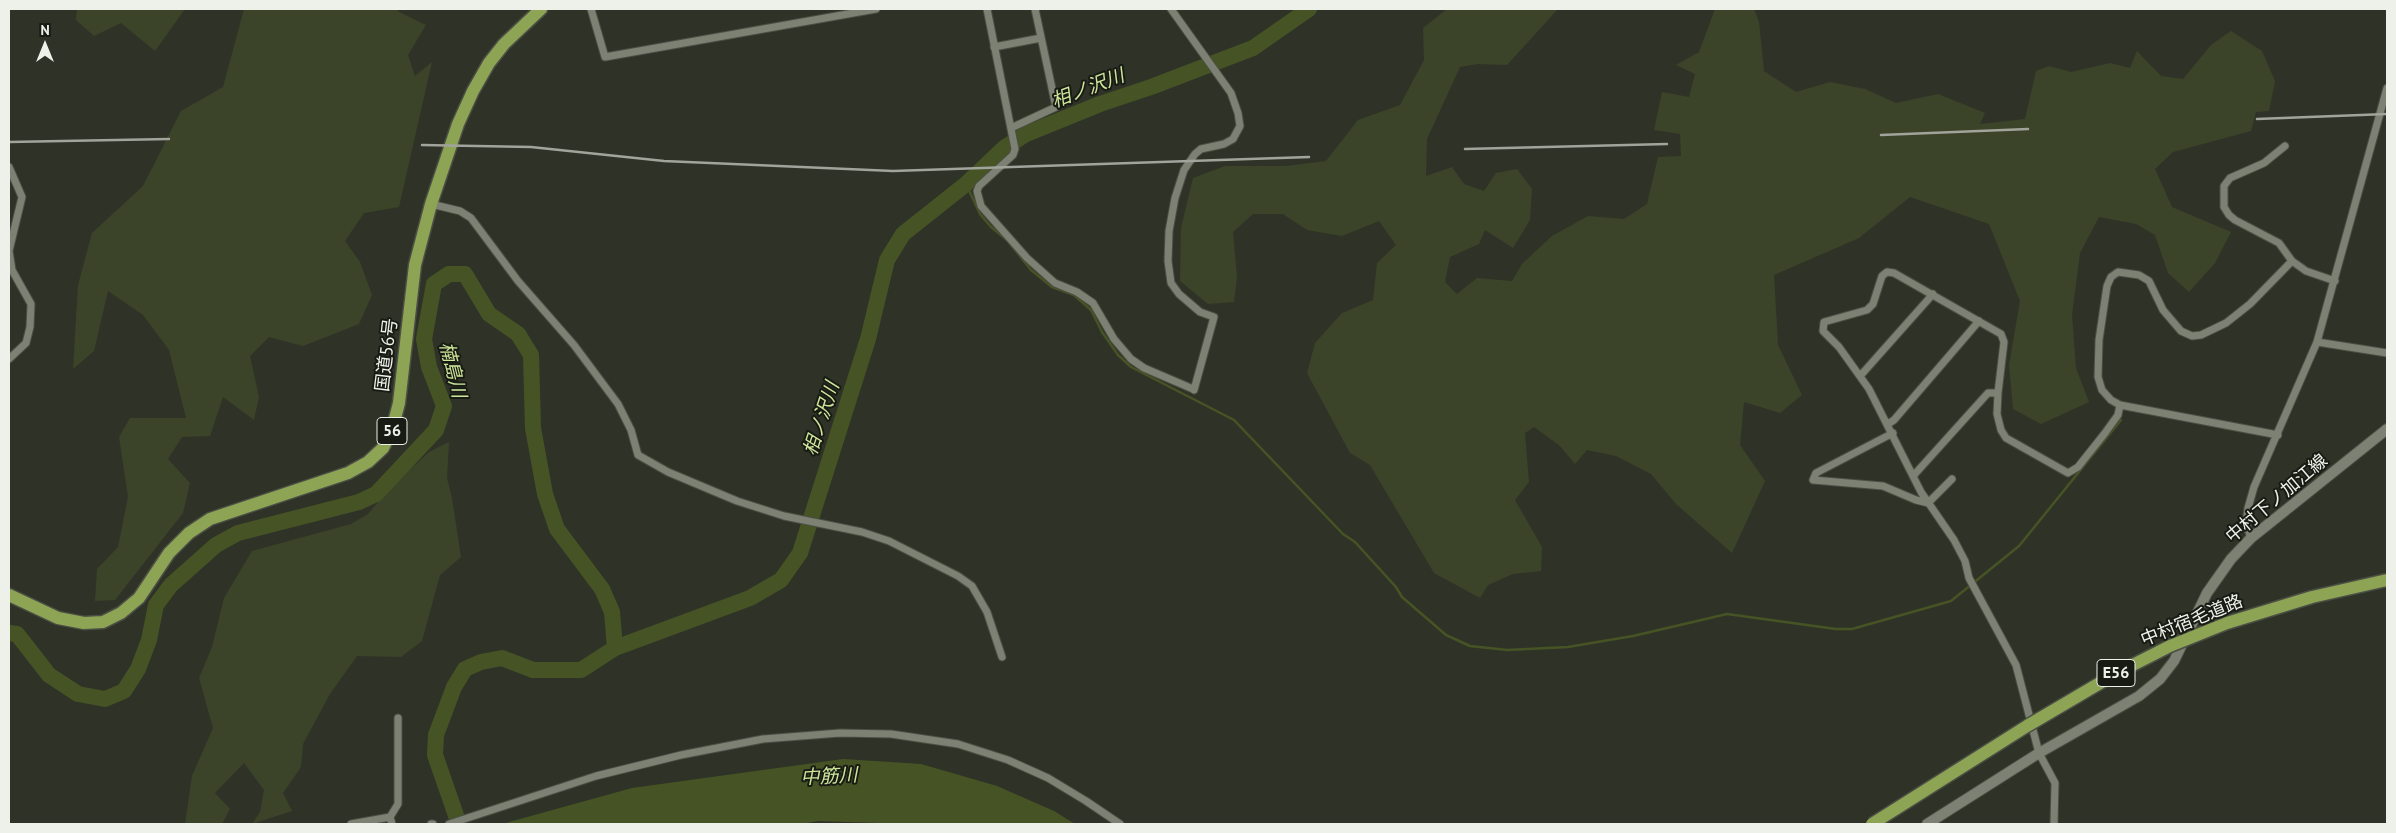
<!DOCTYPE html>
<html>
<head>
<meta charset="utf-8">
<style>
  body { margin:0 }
  #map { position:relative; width:2396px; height:833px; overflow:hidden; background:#2f3327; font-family:"PT Sans",sans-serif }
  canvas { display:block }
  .frame { position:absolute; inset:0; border:10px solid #eef1e9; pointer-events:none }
  .north { position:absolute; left:20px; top:20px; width:50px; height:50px; -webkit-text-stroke:4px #181a14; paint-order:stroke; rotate:0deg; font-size:14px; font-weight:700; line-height:20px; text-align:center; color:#eef1e9 }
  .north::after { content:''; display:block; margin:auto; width:18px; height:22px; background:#eef1e9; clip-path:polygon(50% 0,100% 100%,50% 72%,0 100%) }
</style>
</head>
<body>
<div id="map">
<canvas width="2396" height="833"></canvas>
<div class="frame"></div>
<div class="north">N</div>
</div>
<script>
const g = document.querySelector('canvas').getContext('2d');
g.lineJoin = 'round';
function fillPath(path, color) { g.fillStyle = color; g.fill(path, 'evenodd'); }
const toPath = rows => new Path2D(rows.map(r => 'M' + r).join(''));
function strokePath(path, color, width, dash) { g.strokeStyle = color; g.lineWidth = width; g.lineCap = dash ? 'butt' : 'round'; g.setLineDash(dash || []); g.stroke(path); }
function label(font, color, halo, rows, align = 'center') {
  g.font = font + ' "PT Sans","Noto Sans JP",sans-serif'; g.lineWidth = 4; g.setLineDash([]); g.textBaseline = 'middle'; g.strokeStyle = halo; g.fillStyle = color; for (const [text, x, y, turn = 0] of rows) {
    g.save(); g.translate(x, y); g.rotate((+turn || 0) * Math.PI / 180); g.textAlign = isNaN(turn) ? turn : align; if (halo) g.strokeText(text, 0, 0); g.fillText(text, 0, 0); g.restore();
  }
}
fillPath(toPath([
  [77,9,185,9,155,51,121,23,94,36,76,20],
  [244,9,401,9,397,11,426,25,408,55,415,76,432,62,399,207,364,213,345,241,360,262,372,295,359,324,303,346,269,337,250,356,259,397,254,420,223,397,210,436,182,437,168,459,190,483,183,513,115,600,95,601,97,569,118,547,128,497,119,437,130,418,186,418,169,350,143,315,108,291,94,351,73,369,78,285,92,233,143,186,181,111,223,87],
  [1447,9,1558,9,1507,65,1478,64,1460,67,1427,139,1426,176,1452,167,1464,184,1484,191,1496,173,1517,169,1532,189,1530,220,1513,248,1485,230,1479,244,1450,257,1445,282,1457,294,1477,278,1512,281,1522,264,1552,236,1588,216,1624,219,1647,204,1658,157,1681,156,1680,134,1654,130,1662,92,1689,97,1695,74,1676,65,1699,52,1715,9,1754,9,1759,22,1764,71,1796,92,1830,82,1865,89,1896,103,1938,94,1985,113,1980,124,2025,119,2036,71,2049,66,2071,72,2110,63,2130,68,2137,51,2161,76,2183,79,2211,45,2231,31,2262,51,2275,81,2269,111,2256,112,2251,131,2173,152,2155,169,2172,207,2231,232,2215,263,2189,292,2168,273,2155,235,2136,224,2099,217,2080,253,2072,315,2076,368,2089,402,2041,424,2013,409,2009,365,2020,301,1989,224,1910,197,1859,238,1774,275,1778,345,1802,395,1780,413,1744,402,1740,445,1765,481,1732,553,1676,504,1651,474,1616,456,1587,450,1575,464,1560,446,1534,427,1525,433,1529,482,1515,500,1542,547,1541,571,1513,574,1488,585,1480,598,1434,573,1370,465,1350,453,1307,373,1315,343,1342,313,1373,300,1377,263,1396,245,1379,221,1342,236,1307,230,1283,214,1253,214,1233,232,1237,277,1234,302,1208,304,1180,281,1181,228,1193,178,1225,166,1286,166,1326,161,1358,120,1400,105,1424,60,1423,28],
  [449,442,447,478,452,498,461,557,440,575,422,641,401,657,357,656,330,694,303,744,301,767,283,793,292,811,252,824,260,812,264,790,244,763,215,793,230,809,222,824,185,824,192,776,213,728,199,678,212,647,224,598,252,551,351,524,368,514,389,489,429,452]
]), '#3b4429');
fillPath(toPath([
  [843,759,921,764,997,786,1054,811,1075,824,910,824,818,821,801,824,502,824,632,788]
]), '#465425');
strokePath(toPath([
  [966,184,980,214,991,227,1007,240,1031,270,1052,287,1074,295,1091,310,1102,332,1118,355,1131,367,1234,420,1343,534,1355,542,1396,587,1402,597,1446,635,1470,646,1507,650,1568,647,1633,636,1727,614,1836,629,1852,629,1951,601,2019,546,2121,420]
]), '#465425', 2.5);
strokePath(toPath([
  [9,633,17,634,49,675,78,694,105,699,124,691,138,669,149,640,156,605,171,585,216,545,238,533,359,502,376,494,436,430,444,406,429,367,424,339,434,284,449,274,465,274,489,314,518,334,531,355,533,428,545,494,557,529,602,589,612,612,615,648],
  [459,824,435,755,436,735,454,687,465,669,481,662,502,658,533,670,581,670,615,648,750,598,781,580,800,553,868,339,887,260,903,234,966,184,1004,148,1026,134,1100,104,1151,87,1253,48,1309,9]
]), '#465425', 16);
const street = toPath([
  [591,9,605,57,876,9],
  [987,9,1015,149,1013,155,979,186,977,191,981,206,1027,258,1055,283,1077,292,1093,303,1114,339,1131,359,1144,368,1193,389],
  [1171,9,1231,93,1238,113,1240,126,1233,139,1224,144,1201,149,1195,154,1184,170,1175,198,1169,231,1168,261,1171,283,1179,294,1200,312,1214,317,1194,390],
  [994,47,1041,38],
  [1011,128,1056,107,1035,9],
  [2285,146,2264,163,2230,178,2224,186,2224,207,2229,215,2235,220,2279,243,2292,261,2306,271,2335,281],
  [9,167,22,197,9,251,12,270,31,304,30,327,26,343,9,359],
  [431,204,460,211,471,218,518,281,574,345,618,404,631,430,638,455,668,472,737,501,784,516,862,532,889,541,958,576,972,586,987,612,1002,657],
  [2317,342,2387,353],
  [1861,375,1933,294],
  [1998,393,2004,342,2001,334,1894,273,1887,272,1882,276,1873,304,1867,310,1824,322,1823,331,1839,347,1869,389,1921,492,1954,540,1965,561,1969,578,2016,665,2039,753,2055,783,2054,824],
  [1888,424,1894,420,1979,321],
  [1893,433,1816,473,1813,480,1883,486,1916,500,1928,503,1952,479],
  [2278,435,2120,405,2111,400,2102,390,2098,377,2099,340,2107,286,2111,277,2118,272,2139,275,2149,281,2163,310,2181,331,2192,336,2201,335,2226,323,2250,304,2292,261],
  [1914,475,1988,393,1998,393,1997,414,2001,430,2006,438,2068,473,2078,467,2105,433,2118,415,2120,405],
  [2251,538,2246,523,2248,508,2254,487,2317,342,2387,88],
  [351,824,390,817],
  [392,824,390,817,398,804,398,718],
  [431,824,433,824],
  [449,824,596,776,681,755,763,739,840,733,891,734,958,744,1008,760,1048,778,1086,801,1120,824]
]);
const secondary = toPath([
  [1927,824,2039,753,2139,696,2160,679,2174,661,2207,593,2231,559,2251,538,2387,429]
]);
const highway = toPath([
  [9,595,58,618,84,623,103,622,121,613,139,598,169,553,189,533,210,519,348,473,368,462,383,448,392,430,399,403,415,265,431,204,458,124,473,91,489,63,504,44,541,9]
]);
strokePath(street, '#4b4e44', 9);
strokePath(secondary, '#4b4e44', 12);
strokePath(highway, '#4b4e44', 15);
strokePath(street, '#7c8173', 7);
strokePath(secondary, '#7c8173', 10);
strokePath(highway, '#8ca454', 12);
strokePath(toPath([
  [2257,119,2387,114],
  [1881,135,2028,129],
  [9,142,169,139],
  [422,145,531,147,664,161,893,171,1309,157],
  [1465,149,1667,144]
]), '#a1a49b', 2.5);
const highwayBridge = toPath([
  [1872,824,2027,726,2117,673,2170,646,2227,623,2312,597,2387,580]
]);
strokePath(highwayBridge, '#4b4e44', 15, []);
strokePath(highwayBridge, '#8ca454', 12);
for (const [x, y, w] of [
  [392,431,30],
  [2116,673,38]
]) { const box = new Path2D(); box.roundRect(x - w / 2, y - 13.5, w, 27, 4); g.fillStyle = '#181a14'; g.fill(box); strokePath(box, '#eef1e9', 1); }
label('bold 16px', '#eef1e9', null, [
  ["56",392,431],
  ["E56",2116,673]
]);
label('18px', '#eef1e9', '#181a14', [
  ["国道56号",387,355,-83],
  ["中村下ノ加江線",2277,499,-40],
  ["中村宿毛道路",2192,621,-22]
]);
label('italic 19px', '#cee69a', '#181a14', [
  ["相ノ沢川",1088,89,-21],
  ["楠島川",452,370,76],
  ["相ノ沢川",822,419,-72],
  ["中筋川",829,777,-3]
]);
</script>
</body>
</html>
